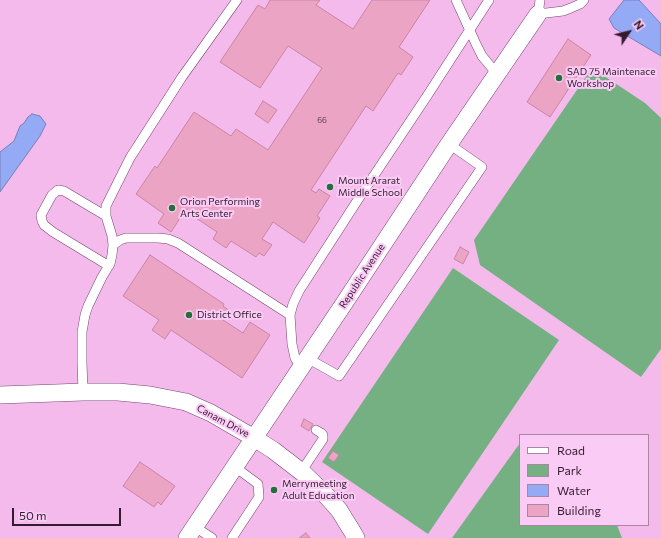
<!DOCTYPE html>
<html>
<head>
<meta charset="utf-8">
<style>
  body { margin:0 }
  #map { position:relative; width:661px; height:538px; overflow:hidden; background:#f4baec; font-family:Commissioner,sans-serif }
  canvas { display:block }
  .legend { position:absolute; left:519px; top:434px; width:130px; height:92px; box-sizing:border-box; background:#facbf4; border:1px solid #aa85a5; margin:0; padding:5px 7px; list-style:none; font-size:12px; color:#321c2f }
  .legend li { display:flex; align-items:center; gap:8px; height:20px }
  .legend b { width:20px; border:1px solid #aa85a5 }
  .north { position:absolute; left:609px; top:12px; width:40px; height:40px; -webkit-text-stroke:3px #facbf4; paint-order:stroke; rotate:55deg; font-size:11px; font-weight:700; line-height:16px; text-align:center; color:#321c2f }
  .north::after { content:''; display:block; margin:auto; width:14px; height:18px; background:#321c2f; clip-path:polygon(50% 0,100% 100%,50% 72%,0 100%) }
  .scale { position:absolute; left:12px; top:508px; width:109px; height:18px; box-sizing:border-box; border:2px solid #321c2f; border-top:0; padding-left:5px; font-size:12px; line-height:14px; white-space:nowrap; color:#321c2f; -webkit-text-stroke:3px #facbf4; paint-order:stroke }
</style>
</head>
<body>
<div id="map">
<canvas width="661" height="538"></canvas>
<ul class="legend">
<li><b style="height:5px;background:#fff"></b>Road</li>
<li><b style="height:11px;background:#75b083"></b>Park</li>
<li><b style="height:11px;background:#94aaf5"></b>Water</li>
<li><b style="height:11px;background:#eba4c4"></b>Building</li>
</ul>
<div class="north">N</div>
<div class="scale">50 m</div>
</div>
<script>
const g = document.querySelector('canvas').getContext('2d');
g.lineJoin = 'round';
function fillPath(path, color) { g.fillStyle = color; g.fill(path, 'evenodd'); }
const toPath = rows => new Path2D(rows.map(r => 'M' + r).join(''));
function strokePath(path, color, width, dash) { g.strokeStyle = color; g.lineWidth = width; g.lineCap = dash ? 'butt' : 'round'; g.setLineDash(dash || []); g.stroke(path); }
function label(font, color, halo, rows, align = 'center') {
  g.font = font + ' Commissioner,sans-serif'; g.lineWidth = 4; g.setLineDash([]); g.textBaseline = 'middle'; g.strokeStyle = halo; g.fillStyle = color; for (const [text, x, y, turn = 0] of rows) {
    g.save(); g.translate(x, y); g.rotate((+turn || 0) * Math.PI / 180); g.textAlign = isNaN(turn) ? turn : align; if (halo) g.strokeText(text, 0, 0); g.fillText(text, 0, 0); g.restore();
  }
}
fillPath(toPath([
  [592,68,645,103,661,118,661,349,641,377,480,265,474,240],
  [453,268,559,340,428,534,322,462],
  [520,443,520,525,617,525,622,538,452,538]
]), '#75b083');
const water = toPath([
  [624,0,639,0,661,24,661,56,614,28,609,19,624,0],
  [32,114,40,116,46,124,40,136,0,192,0,152,14,141,20,126,24,123,28,117,32,114]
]);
fillPath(water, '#94aaf5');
strokePath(water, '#777fba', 1);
const building = toPath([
  [270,0,320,0,316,5,353,29,372,0,430,0,399,47,413,57,401,75,398,73,373,111,366,106,311,190,316,193,319,189,330,196,317,216,320,218,304,243,273,222,262,239,272,245,264,256,259,253,256,257,231,241,226,248,213,239,217,232,193,216,194,214,186,209,171,232,158,223,164,214,136,194,155,166,157,168,194,112,231,136,236,129,268,150,322,68,288,46,260,88,220,62,258,5,265,9,270,0],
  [568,39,591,55,550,117,527,102,568,39],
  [263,101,277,110,268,123,255,114,263,101],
  [460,247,469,252,463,264,454,259,460,247],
  [150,255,224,304,223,306,230,311,223,320,243,333,250,322,270,335,242,378,171,330,165,339,152,330,159,320,123,296,150,255],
  [304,419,313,424,309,431,301,426,304,419],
  [333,451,339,455,334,462,328,458,333,451],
  [140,462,175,486,161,505,158,502,154,507,123,486,140,462],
  [306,533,310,538,299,538,306,533]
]);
fillPath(building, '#eba4c4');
strokePath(building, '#c984a4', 1);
const lane = toPath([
  [456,0,476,44,482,56,497,74],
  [540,0,538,14,563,11,571,8,580,4,584,0],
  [106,216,64,191,58,190,52,195,41,215,42,221,44,225,53,232,109,266],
  [113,245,120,240,126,238,158,238,168,239,178,243,290,315],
  [307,358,339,376,482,167,449,144],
  [301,368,295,358,292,344,290,315,293,304,299,291,359,198,427,96,489,0],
  [83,392,82,362,82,332,85,315,88,306,102,277,110,264,112,255,113,245,112,236,106,216,106,206,130,158,182,77,237,0],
  [301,472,323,439,323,435,321,433,316,430],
  [195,527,212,538],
  [232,538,259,497,258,484,235,467]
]);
const street = toPath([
  [0,395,83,392,118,392,150,395,186,402,211,413,254,438,273,450,303,473,323,492,339,510,352,531,356,538],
  [187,538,345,302,449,144,538,14]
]);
strokePath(lane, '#75436f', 10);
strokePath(street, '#75436f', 18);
strokePath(lane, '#fff', 9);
strokePath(street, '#fff', 17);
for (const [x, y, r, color] of [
  [559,78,4,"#246e3c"],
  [330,187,4,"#246e3c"],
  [172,208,4,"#246e3c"],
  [189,315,4,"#246e3c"],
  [274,490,4,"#246e3c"]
]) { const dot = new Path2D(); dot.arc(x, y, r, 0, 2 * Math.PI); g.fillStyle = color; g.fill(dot); strokePath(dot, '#facbf4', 1.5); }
label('8px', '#603e54', null, [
  ["66",322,120]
]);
label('10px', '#321c2f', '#facbf4', [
  ["SAD 75 Maintenace",567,72],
  ["Workshop",567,84],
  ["Mount Ararat",338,181],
  ["Middle School",338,193],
  ["Orion Performing",180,202],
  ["Arts Center",180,214],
  ["District Office",197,315],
  ["Merrymeeting",282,484],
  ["Adult Education",282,496]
], 'left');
label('10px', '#321c2f', '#facbf4', [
  ["Republic Avenue",362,276,-57],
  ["Canam Drive",223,421,28]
]);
</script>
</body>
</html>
